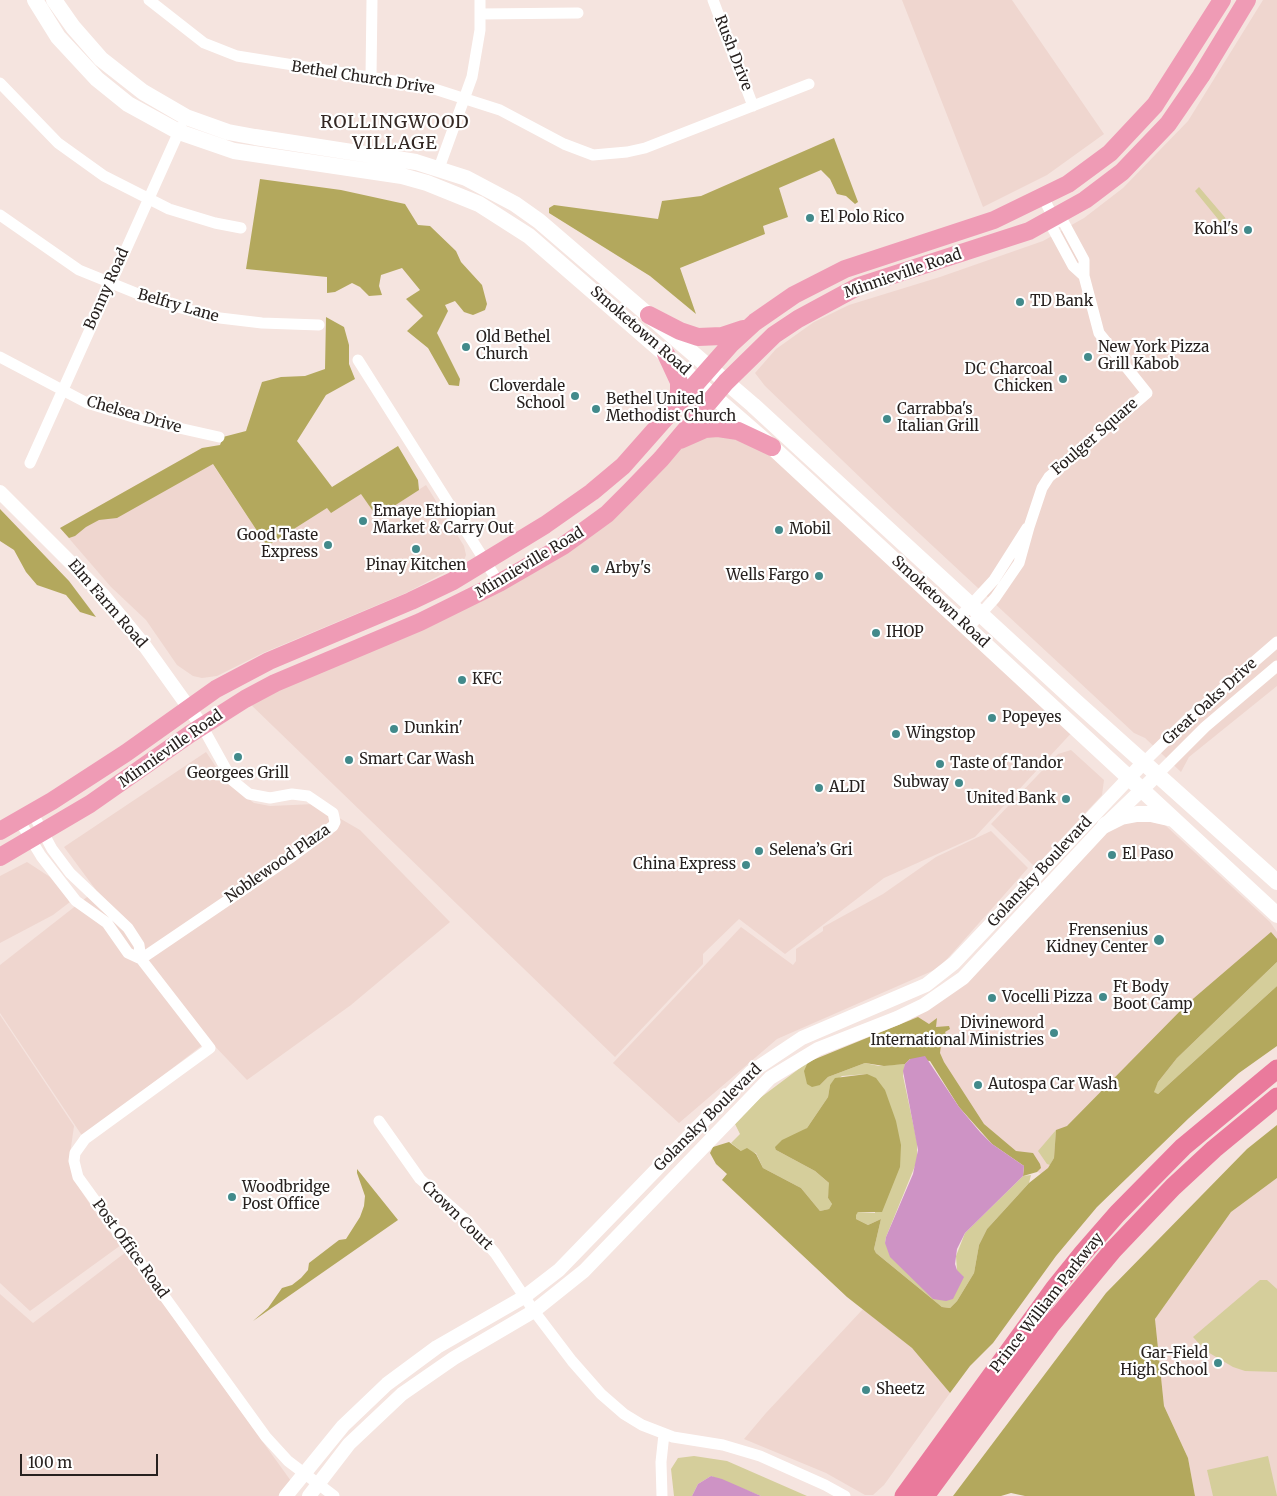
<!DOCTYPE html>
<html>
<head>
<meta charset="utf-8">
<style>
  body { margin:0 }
  #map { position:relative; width:1277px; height:1496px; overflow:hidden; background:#f5e4df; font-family:Merriweather,serif }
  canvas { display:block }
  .scale { position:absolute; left:20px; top:1454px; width:138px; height:22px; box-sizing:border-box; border:2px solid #27211f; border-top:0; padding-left:6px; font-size:15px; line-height:18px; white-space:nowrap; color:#27211f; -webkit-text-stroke:4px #fff; paint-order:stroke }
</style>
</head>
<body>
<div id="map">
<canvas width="1277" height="1496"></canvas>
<div class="scale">100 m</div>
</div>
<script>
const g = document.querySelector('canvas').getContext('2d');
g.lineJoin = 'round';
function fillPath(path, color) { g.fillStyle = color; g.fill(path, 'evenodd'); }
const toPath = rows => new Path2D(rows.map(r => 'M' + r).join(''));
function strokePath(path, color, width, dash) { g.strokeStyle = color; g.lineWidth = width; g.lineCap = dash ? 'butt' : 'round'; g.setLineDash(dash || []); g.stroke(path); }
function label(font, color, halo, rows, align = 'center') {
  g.font = font + ' Merriweather,serif'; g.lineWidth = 4.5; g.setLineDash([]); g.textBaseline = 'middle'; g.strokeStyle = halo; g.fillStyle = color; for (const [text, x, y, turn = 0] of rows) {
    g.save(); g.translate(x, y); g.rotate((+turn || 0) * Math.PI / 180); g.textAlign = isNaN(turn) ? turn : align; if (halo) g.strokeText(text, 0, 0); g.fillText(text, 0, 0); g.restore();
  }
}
fillPath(toPath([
  [902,0,1012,0,1104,134,1047,175,983,207],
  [1263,0,1277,0,1277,686,1189,757,1181,772,1145,738,1134,733,893,509,765,386,755,373,776,349,814,322,849,305,940,277,1043,241,1084,218,1123,188,1188,121],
  [696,433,751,436,1076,728,975,837,884,878,785,954,739,919,703,954,703,964,615,1057,245,699,546,557],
  [202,448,267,546,327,508,331,512,361,493,377,517,426,485,464,546,466,555,463,563,406,593,263,653,217,676,202,678,193,676,177,665,146,620,111,587,60,528],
  [1071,750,1104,780,1102,795,1035,867,991,824,1058,754],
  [206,752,227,783,254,803,270,806,315,804,360,830,450,922,351,1005,247,1080,209,1040,83,1137,0,1013,0,965,96,890,64,847],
  [1130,817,1165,825,1270,922,1277,932,1277,951,1061,1189,992,1138,974,1119,910,1017,929,1007,1105,832],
  [991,831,1028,868,939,968,777,1039,679,1123,613,1063,741,927,793,965,796,961,796,949,823,931,823,927,883,894,936,857],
  [27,862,50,877,70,902,53,915,0,943,0,876],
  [0,1015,74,1126,69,1161,80,1189,105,1227,121,1245,30,1311,0,1283],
  [1277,1178,1277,1496,1195,1496,1188,1458,1164,1406,1155,1319,1231,1212],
  [126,1252,291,1481,278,1496,0,1496,0,1294,33,1323],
  [863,1309,912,1348,950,1393,884,1485,873,1495,865,1495,826,1473,744,1439,766,1413]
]), '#efd6cf');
fillPath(toPath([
  [1199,187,1228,221,1234,235,1231,235,1195,191],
  [1277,962,1277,986,1158,1094,1153,1092,1158,1082,1177,1058],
  [808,1062,820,1085,828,1077,865,1063,879,1066,905,1064,903,1076,917,1142,917,1161,886,1237,885,1243,957,1270,956,1256,965,1233,1023,1176,1031,1175,1029,1183,987,1229,979,1245,974,1273,957,1301,950,1308,942,1307,876,1253,874,1249,881,1219,868,1225,856,1219,855,1215,858,1212,875,1213,867,1074,842,1076,830,1085,828,1097,807,1128,776,1150,815,1171,830,1184,828,1198,832,1204,829,1209,820,1211,801,1188,763,1168,756,1153,741,1151,731,1143,740,1134,735,1124,760,1098],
  [1056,1130,1054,1158,1050,1165,1047,1164,1038,1151],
  [1260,1280,1267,1280,1277,1289,1277,1372,1245,1371,1233,1367,1206,1351,1193,1337],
  [694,1456,727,1461,807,1496,761,1496,711,1476,698,1484,692,1496,674,1496,671,1469,678,1458],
  [1268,1456,1277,1496,1213,1496,1207,1470]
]), '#d5ce9b');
fillPath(toPath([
  [834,138,858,202,855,204,846,196,837,194,830,179,821,170,779,188,788,217,763,226,765,234,680,268,696,314,650,276,549,213,549,208,554,205,658,219,662,201,701,196],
  [260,179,341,190,405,204,418,225,430,226,456,251,461,262,482,285,487,304,485,310,473,315,464,312,455,301,445,305,448,311,437,333,460,379,459,386,449,385,428,348,407,331,423,316,406,299,420,290,402,268,381,275,379,286,382,295,369,296,360,287,352,283,335,292,327,293,327,277,246,269],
  [326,317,344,327,349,345,349,364,355,379,326,395,297,441,332,487,398,446,418,480,419,490,377,517,361,494,331,513,327,508,267,546,213,464,117,518,99,520,86,527,75,536,69,538,60,528,202,448,220,445,223,437,246,431,262,382,281,377,305,376,325,369],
  [0,509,69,581,96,617,80,612,66,595,37,585,26,572,14,550,0,541],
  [1271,932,1277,939,1277,962,1177,1058,1158,1082,1154,1092,1158,1094,1277,986,1277,1046,1239,1073,1189,1118,1097,1207,1056,1256,993,1343,970,1366,950,1393,912,1348,847,1297,722,1180,727,1174,716,1164,710,1153,713,1147,729,1142,741,1151,747,1148,756,1154,763,1168,801,1188,820,1211,829,1209,832,1204,828,1198,829,1183,815,1171,776,1150,775,1147,782,1140,807,1128,828,1097,830,1085,835,1078,867,1074,876,1078,885,1090,896,1121,901,1145,900,1167,882,1212,858,1212,856,1215,856,1219,868,1225,881,1219,874,1249,876,1253,942,1307,950,1308,957,1301,974,1273,979,1245,987,1229,1029,1183,1048,1168,1054,1158,1056,1130,1067,1126,1187,1004],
  [918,1017,929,1024,937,1018,936,1027,949,1026,950,1029,945,1032,947,1036,941,1045,940,1053,944,1062,984,1124,1016,1151,1033,1153,1040,1164,1041,1168,1037,1172,1023,1176,1024,1166,992,1144,959,1107,930,1061,910,1059,905,1064,884,1066,865,1063,828,1077,820,1085,812,1087,807,1084,804,1071,808,1062],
  [1277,1125,1277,1178,1231,1212,1155,1319,1164,1406,1188,1458,1195,1496,1025,1496,1011,1493,1001,1496,953,1496,1106,1293,1247,1149],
  [357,1169,398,1220,253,1321,268,1308,282,1288,292,1285,301,1278,308,1270,309,1263,339,1240,346,1239,360,1217,364,1206,365,1196,357,1173]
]), '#b3a85d');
fillPath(toPath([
  [925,1056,959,1107,980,1132,992,1144,1024,1166,1023,1176,965,1233,957,1249,955,1264,957,1270,964,1277,953,1299,946,1301,933,1299,890,1257,885,1243,886,1237,913,1174,918,1150,903,1071,905,1064,910,1059],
  [711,1476,722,1479,761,1496,692,1496,698,1484]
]), '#ce93c5');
strokePath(toPath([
  [149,0,204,43,237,56,425,86,500,110,564,144,593,155,627,152,645,148,809,84],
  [713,0,753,106],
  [480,14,578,13],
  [371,77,372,0],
  [0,83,58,143,104,176,169,209,215,223,241,228],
  [439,168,472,77,480,30,480,0],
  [1043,197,1054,219,1053,229,1073,266,1084,276],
  [0,215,79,270,158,302,220,318,262,323,319,325],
  [0,357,87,403,143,420,219,437],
  [358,360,499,583],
  [30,463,181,127],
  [958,619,994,580,1027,528],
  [968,628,995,598,1019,563,1029,527,1042,488,1049,477,1147,393,1099,333,1084,276,1084,260,1064,223,1054,219],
  [1144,762,1187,720,1277,642],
  [1157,775,1205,727,1277,666],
  [32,812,52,849,70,873,128,928,139,945,141,959,210,1048,85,1139,75,1153,74,1161,78,1177,266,1437,288,1461,334,1496],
  [19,820,41,856,76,901,107,923,128,953,141,959],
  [141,959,290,858,333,826,335,822,333,813,308,796,292,794,270,798,249,794,232,780,202,726],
  [379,1121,420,1179,464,1218,495,1253,534,1311,572,1361,601,1394,624,1414,642,1425,673,1437,723,1445,760,1456,825,1485,845,1496],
  [662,1496,661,1462,664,1434]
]), '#fff', 11);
strokePath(toPath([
  [0,492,103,595,144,645,202,726],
  [286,1496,343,1426,387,1384,437,1347,524,1297,559,1270,751,1072,802,1038,926,985,954,963,1144,762],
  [309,1496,349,1444,402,1394,454,1358,534,1311,584,1271,770,1078,818,1049,897,1018,924,1005,963,978,1105,825,1157,775]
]), '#fff', 14);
strokePath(toPath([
  [35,0,58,37,97,79,128,104,179,132,234,151,402,176,427,183,479,204,529,236,772,447,1277,915],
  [54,0,73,27,101,59,143,92,186,117,228,132,255,137,416,162,466,178,515,204,539,221,753,405,1074,700,1277,882],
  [1105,825,1121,817,1137,814,1151,814,1173,819]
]), '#fff', 16);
strokePath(toPath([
  [649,315,680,331,698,337,722,336,743,329],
  [666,354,679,382,679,397,675,408],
  [680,440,705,429,718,428,738,431,772,447],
  [0,831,52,801,126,753,216,689,269,661,411,601,453,581,545,525,592,492,623,466,730,345,755,322,794,295,845,269,994,220,1068,184,1110,153,1155,105,1222,0],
  [0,857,90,804,190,734,245,699,275,683,420,622,499,583,563,546,607,514,630,491,661,459,726,382,774,335,798,319,859,286,1029,231,1085,200,1122,172,1168,124,1201,76,1247,0]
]), '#ef9bb5', 18);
strokePath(toPath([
  [904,1496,1054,1289,1083,1253,1117,1214,1183,1147,1277,1069],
  [925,1496,1050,1326,1113,1250,1173,1187,1214,1149,1277,1097]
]), '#ea7a9c', 19);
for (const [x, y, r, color] of [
  [810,218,5,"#428a8b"],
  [1248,230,5,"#428a8b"],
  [1020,302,5,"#428a8b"],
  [466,347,5,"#428a8b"],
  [1088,357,5,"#428a8b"],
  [1063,379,5,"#428a8b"],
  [575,396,5,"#428a8b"],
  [596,409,5,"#428a8b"],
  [887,419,5,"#428a8b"],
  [363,521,5,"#428a8b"],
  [779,530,5,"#428a8b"],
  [328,545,5,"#428a8b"],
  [416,549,5,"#428a8b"],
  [595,569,5,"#428a8b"],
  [819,576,5,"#428a8b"],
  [876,633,5,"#428a8b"],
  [462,680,5,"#428a8b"],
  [992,718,5,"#428a8b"],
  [394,729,5,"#428a8b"],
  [896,734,5,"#428a8b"],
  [238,757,5,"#428a8b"],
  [349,760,5,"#428a8b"],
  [940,764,5,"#428a8b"],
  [959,783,5,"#428a8b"],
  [819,788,5,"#428a8b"],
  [1066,799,5,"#428a8b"],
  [759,851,5,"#428a8b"],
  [1112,855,5,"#428a8b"],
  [746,865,5,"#428a8b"],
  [1159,940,6,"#428a8b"],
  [1103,997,5,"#428a8b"],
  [992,998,5,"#428a8b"],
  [1054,1033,5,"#428a8b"],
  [978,1085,5,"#428a8b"],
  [232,1197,5,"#428a8b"],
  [1218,1363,5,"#428a8b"],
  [866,1390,5,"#428a8b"]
]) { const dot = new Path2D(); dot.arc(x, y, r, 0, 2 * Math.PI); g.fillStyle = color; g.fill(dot); strokePath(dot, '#fff', 2); }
label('15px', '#27211f', '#fff', [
  ["Rush Drive",733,53,69],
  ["Bethel Church Drive",363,78,9],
  ["Minnieville Road",903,274,-19],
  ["Bonny Road",107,289,-66],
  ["Belfry Lane",178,306,16],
  ["Smoketown Road",640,331,41],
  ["Chelsea Drive",134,415,16],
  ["Foulger Square",1095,437,-41],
  ["Minnieville Road",530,563,-31],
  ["Smoketown Road",940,602,43],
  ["Elm Farm Road",107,604,49],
  ["Great Oaks Drive",1210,702,-42],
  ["Minnieville Road",171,749,-35],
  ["Noblewood Plaza",278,864,-35],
  ["Golansky Boulevard",1040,872,-47],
  ["Golansky Boulevard",708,1118,-45],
  ["Crown Court",457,1216,44],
  ["Post Office Road",130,1249,54],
  ["Prince William Parkway",1047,1303,-52]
]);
label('15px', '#27211f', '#fff', [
  ["El Polo Rico",820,218],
  ["Kohl's",1238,230,"right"],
  ["TD Bank",1030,302],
  ["Old Bethel",476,338],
  ["Church",476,355],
  ["New York Pizza",1098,348],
  ["Grill Kabob",1098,365],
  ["DC Charcoal",1053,370,"right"],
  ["Chicken",1053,387,"right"],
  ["Cloverdale",565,387,"right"],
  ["School",565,404,"right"],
  ["Bethel United",606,400],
  ["Methodist Church",606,417],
  ["Carrabba's",897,410],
  ["Italian Grill",897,427],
  ["Emaye Ethiopian",373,512],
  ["Market & Carry Out",373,529],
  ["Mobil",789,530],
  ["Good Taste",318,536,"right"],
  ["Express",318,553,"right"],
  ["Pinay Kitchen",416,566,"center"],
  ["Arby's",605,569],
  ["Wells Fargo",809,576,"right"],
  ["IHOP",886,633],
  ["KFC",472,680],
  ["Popeyes",1002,718],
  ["Dunkin'",404,729],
  ["Wingstop",906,734],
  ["Smart Car Wash",359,760],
  ["Taste of Tandor",950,764],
  ["Georgees Grill",238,774,"center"],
  ["Subway",949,783,"right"],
  ["ALDI",829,788],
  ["United Bank",1056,799,"right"],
  ["Selena’s Gri",769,851],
  ["El Paso",1122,855],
  ["China Express",736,865,"right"],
  ["Frensenius",1148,931,"right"],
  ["Kidney Center",1148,948,"right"],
  ["Ft Body",1113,988],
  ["Boot Camp",1113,1005],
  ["Vocelli Pizza",1002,998],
  ["Divineword",1044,1024,"right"],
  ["International Ministries",1044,1041,"right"],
  ["Autospa Car Wash",988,1085],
  ["Woodbridge",242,1188],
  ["Post Office",242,1205],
  ["Gar-Field",1208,1354,"right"],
  ["High School",1208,1371,"right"],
  ["Sheetz",876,1390]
], 'left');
g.letterSpacing = '1px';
label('18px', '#342824', '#fff', [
  ["ROLLINGWOOD",395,123],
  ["VILLAGE",395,144]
]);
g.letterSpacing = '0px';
</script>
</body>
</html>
